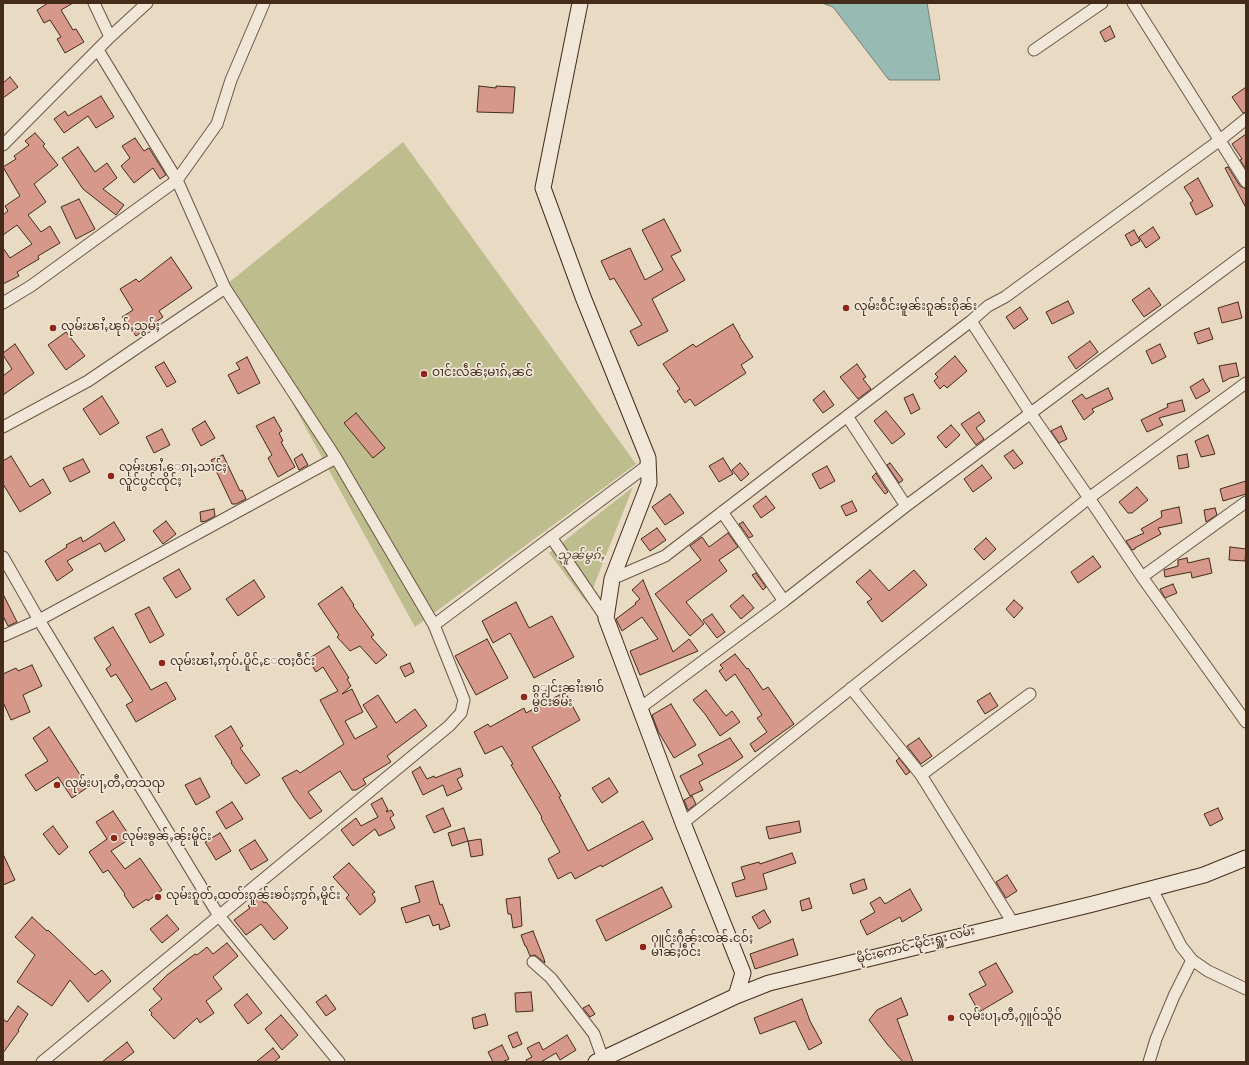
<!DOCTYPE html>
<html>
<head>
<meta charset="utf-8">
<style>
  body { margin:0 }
  #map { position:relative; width:1249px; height:1065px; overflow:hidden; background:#e8dac3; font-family:"IM FELL English",serif }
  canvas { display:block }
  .frame { position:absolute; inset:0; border:4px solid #442b1a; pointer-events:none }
</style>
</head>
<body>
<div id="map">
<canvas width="1249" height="1065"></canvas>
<div class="frame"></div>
</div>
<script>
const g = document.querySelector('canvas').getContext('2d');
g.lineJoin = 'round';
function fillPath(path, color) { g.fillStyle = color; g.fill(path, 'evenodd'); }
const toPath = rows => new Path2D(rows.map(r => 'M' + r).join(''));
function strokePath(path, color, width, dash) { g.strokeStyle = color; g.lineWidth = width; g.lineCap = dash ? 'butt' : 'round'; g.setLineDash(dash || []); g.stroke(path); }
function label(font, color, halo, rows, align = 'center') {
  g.font = font + ' "IM FELL English","Noto Sans Myanmar",serif'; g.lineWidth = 3.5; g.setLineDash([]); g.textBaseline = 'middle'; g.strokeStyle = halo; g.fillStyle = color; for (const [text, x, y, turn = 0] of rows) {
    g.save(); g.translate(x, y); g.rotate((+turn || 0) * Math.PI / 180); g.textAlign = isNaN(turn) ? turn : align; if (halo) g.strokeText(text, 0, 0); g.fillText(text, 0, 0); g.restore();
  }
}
fillPath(toPath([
  [403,142,636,464,415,627,227,284],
  [633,487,587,603,549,553]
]), '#bebd8e');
const water = toPath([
  [822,3,927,3,940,80,889,80,833,7,822,3]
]);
fillPath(water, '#97bbb3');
strokePath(water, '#768176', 1);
const building = toPath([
  [48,3,73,3,61,10,73,30,76,29,84,42,65,53,57,39,61,37,50,20,44,23,37,10,48,3],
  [1110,26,1115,37,1105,42,1100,32,1110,26],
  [10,77,18,87,3,98,3,83,10,77],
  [479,86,496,88,496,86,515,87,513,113,477,112,479,86],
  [1246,87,1246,112,1243,113,1232,97,1246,87],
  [101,96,114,117,96,128,88,116,64,133,54,119,65,111,68,116,101,96],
  [35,133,45,144,43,146,58,165,34,184,46,202,28,215,41,232,50,226,60,243,38,256,39,259,17,272,19,276,3,284,3,248,10,258,32,244,17,225,3,235,3,215,8,211,5,206,20,196,3,167,16,159,14,156,29,145,25,141,35,133],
  [1246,134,1246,169,1240,160,1242,159,1232,144,1246,134],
  [135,138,144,151,149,148,166,175,160,179,153,168,134,183,121,166,130,158,122,146,135,138],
  [78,147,95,172,107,163,117,178,103,189,124,205,116,215,83,189,62,158,78,147],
  [1228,167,1240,186,1246,189,1246,208,1225,168,1228,167],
  [1198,178,1213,206,1196,215,1190,203,1193,201,1184,187,1198,178],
  [79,199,95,229,76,239,61,207,79,199],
  [664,219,681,251,671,256,685,280,652,299,668,331,638,346,630,331,642,325,614,278,610,280,601,261,630,248,645,280,663,270,642,230,664,219],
  [1153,227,1160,238,1146,248,1139,237,1153,227],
  [1134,230,1140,241,1131,246,1125,235,1134,230],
  [171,257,192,288,159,311,163,317,136,336,122,317,133,310,120,289,136,279,139,282,171,257],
  [1149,288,1161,305,1144,317,1132,300,1149,288],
  [1068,301,1074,313,1052,324,1046,312,1068,301],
  [1238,302,1242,318,1222,323,1218,308,1238,302],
  [1020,307,1028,319,1014,329,1006,317,1020,307],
  [733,324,740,336,739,336,753,357,741,365,746,373,695,406,690,399,685,403,677,391,680,389,663,364,693,344,696,347,733,324],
  [1209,328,1213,339,1198,344,1194,333,1209,328],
  [66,332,85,356,66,370,48,345,66,332],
  [1090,341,1098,352,1076,369,1068,357,1090,341],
  [15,344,34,373,3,395,3,376,12,369,3,355,3,353,15,344],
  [1160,344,1166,357,1152,364,1146,351,1160,344],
  [955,356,967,371,947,388,944,385,940,389,934,381,938,377,935,374,955,356],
  [247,357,260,383,238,394,228,375,240,369,236,363,247,357],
  [164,362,176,382,167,387,155,367,164,362],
  [1236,363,1239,376,1230,378,1223,382,1219,366,1236,363],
  [857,364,866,377,863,379,871,389,858,399,840,377,857,364],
  [1203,379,1210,391,1196,399,1190,387,1203,379],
  [1108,388,1113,399,1092,409,1094,412,1084,420,1072,401,1082,394,1086,399,1108,388],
  [824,391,834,405,823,413,813,400,824,391],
  [913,394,920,409,911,414,904,398,913,394],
  [102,396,119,423,100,435,83,409,102,396],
  [1182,400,1185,411,1159,418,1163,425,1147,432,1141,420,1168,407,1167,404,1182,400],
  [886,411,905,434,892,444,874,421,886,411],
  [979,412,985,421,976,428,984,439,976,445,961,424,979,412],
  [356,413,385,448,373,458,344,423,356,413],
  [274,417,282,431,279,433,283,441,281,442,295,467,278,477,268,458,272,455,256,426,274,417],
  [205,421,215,438,201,446,192,429,205,421],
  [951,425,960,435,946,448,937,437,951,425],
  [1061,426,1067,439,1059,443,1051,431,1061,426],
  [162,429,170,445,154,453,146,437,162,429],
  [1208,435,1215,454,1201,457,1195,441,1208,435],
  [1013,450,1023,463,1014,469,1004,456,1013,450],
  [302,454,308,465,299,470,294,459,302,454],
  [1187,454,1189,467,1179,469,1177,456,1187,454],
  [223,455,240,491,242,490,246,499,236,504,232,504,211,460,223,455],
  [11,456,30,487,43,479,51,493,20,512,3,484,3,461,11,456],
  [723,458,733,474,719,482,709,466,723,458],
  [83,459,90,472,70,482,63,468,83,459],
  [740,463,749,474,741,481,732,470,740,463],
  [890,463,903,480,899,483,887,465,890,463],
  [982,465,992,478,973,492,964,479,982,465],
  [827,466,835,481,820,489,812,474,827,466],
  [876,473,888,492,885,494,872,477,876,473],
  [1246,481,1246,494,1223,501,1220,489,1246,481],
  [1137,487,1148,500,1132,513,1128,513,1119,502,1137,487],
  [670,494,684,513,665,525,652,507,670,494],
  [766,496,775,508,761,518,753,506,766,496],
  [852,501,857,511,846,516,841,506,852,501],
  [1179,507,1182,523,1158,528,1161,534,1135,548,1135,549,1132,550,1126,541,1144,533,1141,529,1162,517,1161,511,1179,507],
  [1215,508,1217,515,1206,522,1204,510,1215,508],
  [214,509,215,516,206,521,201,522,200,512,214,509],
  [166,521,176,534,163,544,153,531,166,521],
  [114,522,125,540,105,552,100,543,67,561,73,570,57,581,45,561,67,547,66,545,81,537,83,542,114,522],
  [743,522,753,536,749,538,739,524,743,522],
  [657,528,666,540,650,551,641,539,657,528],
  [728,533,738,547,719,560,727,571,686,602,704,624,690,636,655,594,701,560,690,546,702,537,709,547,728,533],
  [986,538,996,549,984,560,974,549,986,538],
  [1230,547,1246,549,1245,561,1229,560,1230,547],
  [1093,556,1101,567,1078,583,1071,572,1093,556],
  [1187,558,1188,563,1209,558,1212,573,1192,578,1191,572,1165,577,1164,570,1178,566,1178,560,1187,558],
  [179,569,191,589,176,598,163,578,179,569],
  [870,570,889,591,914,570,927,585,882,622,867,602,872,599,856,582,870,570],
  [756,573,766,587,763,590,752,575,756,573],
  [254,580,265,597,238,616,226,599,254,580],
  [643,580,673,652,689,639,698,651,640,675,630,651,658,639,642,617,622,631,616,619,636,604,635,603,640,599,632,590,643,580],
  [1173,584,1177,593,1165,598,1160,589,1173,584],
  [342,587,354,605,353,606,374,635,371,637,387,655,376,664,360,646,350,651,337,637,339,635,318,604,342,587],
  [3,594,17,622,8,626,3,616,3,594],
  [743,595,754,608,741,619,730,606,743,595],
  [1014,600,1023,608,1014,618,1006,609,1014,600],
  [516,602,529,628,552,616,574,657,534,678,510,633,493,643,482,621,516,602],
  [149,607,164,635,150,643,135,614,149,607],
  [712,614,725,632,717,638,703,620,712,614],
  [113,627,151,690,166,682,176,699,136,722,126,705,133,701,116,674,111,677,106,669,111,665,94,638,113,627],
  [487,639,508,678,476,695,455,656,487,639],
  [329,646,349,678,347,679,351,686,342,694,352,689,363,712,345,721,355,739,377,727,363,705,378,695,396,723,415,709,427,726,387,756,391,762,363,779,366,784,356,790,352,790,340,771,308,792,322,811,310,819,294,798,282,778,297,770,300,773,344,744,320,700,338,691,323,667,316,672,308,659,329,646],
  [735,654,747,669,748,668,763,690,768,687,794,724,755,752,750,744,767,732,757,718,762,715,735,674,726,681,719,671,723,668,720,665,735,654],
  [410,663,414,672,405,677,400,667,410,663],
  [32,665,42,686,23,695,30,712,11,720,3,702,3,674,16,668,18,671,32,665],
  [706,690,726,716,732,711,740,722,720,736,705,714,693,700,706,690],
  [565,692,580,720,532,747,561,796,559,797,588,851,643,821,653,839,602,867,601,865,575,879,571,872,558,879,548,859,560,852,541,818,542,817,511,765,513,764,502,746,485,754,474,732,488,724,490,727,524,708,526,713,565,692],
  [990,693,998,706,985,714,977,701,990,693],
  [671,704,696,745,674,758,658,731,652,715,671,704],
  [231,726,243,746,240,748,260,775,246,784,231,763,232,762,215,736,231,726],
  [49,727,88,787,72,798,58,777,36,791,25,775,48,761,33,738,49,727],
  [730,738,743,757,729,766,699,782,703,790,690,796,680,776,703,764,698,755,730,738],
  [919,738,932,756,921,764,907,746,919,738],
  [899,758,910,772,906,775,896,761,899,758],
  [420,767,427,779,434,776,435,778,460,768,463,776,457,779,462,789,447,796,443,785,423,795,412,772,420,767],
  [200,778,210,797,196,805,185,785,200,778],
  [609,778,618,792,602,803,592,788,609,778],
  [692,796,696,804,688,810,684,800,692,796],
  [382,798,388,810,386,811,387,812,391,810,394,815,390,818,395,828,379,836,375,829,353,846,341,830,356,818,361,826,378,817,371,804,382,798],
  [232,802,243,819,226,829,216,812,232,802],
  [443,808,451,826,434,833,426,816,443,808],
  [1218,808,1223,819,1210,826,1204,814,1218,808],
  [113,811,131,838,111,851,125,869,140,858,162,890,148,901,147,899,133,908,124,895,125,894,108,870,103,873,89,852,107,839,96,822,113,811],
  [799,821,801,832,769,839,766,827,799,821],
  [53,826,68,847,59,855,43,834,53,826],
  [464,828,468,841,481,839,483,855,471,857,468,841,452,846,448,833,464,828],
  [220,833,231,851,216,860,205,842,220,833],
  [255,840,268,860,251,870,239,850,255,840],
  [792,853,796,863,763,874,767,889,736,897,732,883,745,879,741,867,759,862,760,864,792,853],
  [3,854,15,880,3,885,3,854],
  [349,863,375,892,372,894,375,898,375,902,360,915,346,898,349,895,333,877,349,863],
  [1007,875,1017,891,1006,898,996,882,1007,875],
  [864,879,867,889,853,894,850,884,864,879],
  [433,881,440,905,442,904,450,926,440,930,439,924,433,926,429,915,406,923,401,908,420,902,415,886,433,881],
  [662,887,672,907,606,941,596,920,662,887],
  [910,889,922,910,902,922,900,917,867,935,860,921,875,912,870,903,880,897,885,904,910,889],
  [259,897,264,903,266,902,288,928,274,940,261,924,246,935,234,920,250,908,248,906,259,897],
  [520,897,522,926,513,928,511,914,508,914,506,899,520,897],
  [809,898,812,908,802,911,800,901,809,898],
  [764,910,771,922,759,929,752,917,764,910],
  [167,915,179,929,162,943,150,929,167,915],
  [32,917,47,931,48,930,95,975,102,970,111,981,88,1002,70,980,52,1006,17,982,35,955,15,937,32,917],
  [533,931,544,959,545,963,535,955,530,956,526,946,525,946,521,935,533,931],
  [793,939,798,955,755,969,750,954,793,939],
  [227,943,238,956,213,977,222,989,206,1001,214,1013,200,1023,197,1018,174,1039,151,1015,152,1013,149,1010,162,999,153,989,167,975,195,954,197,955,207,947,213,954,227,943],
  [996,963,1013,992,979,1012,969,994,986,985,979,972,996,963],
  [531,992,533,1011,516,1012,515,993,531,992],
  [247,994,262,1013,248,1024,234,1005,247,994],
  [326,995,336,1009,326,1016,316,1002,326,995],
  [901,998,908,1015,897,1019,913,1062,903,1062,887,1044,869,1020,877,1010,901,998],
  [802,999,810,1021,822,1043,809,1050,795,1021,760,1034,754,1018,802,999],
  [589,1005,595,1014,590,1017,583,1008,589,1005],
  [18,1006,28,1014,18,1030,19,1031,3,1053,3,1019,7,1022,18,1006],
  [485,1014,488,1025,474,1029,472,1018,485,1014],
  [281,1015,298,1035,282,1050,265,1029,281,1015],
  [517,1032,522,1044,513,1048,508,1036,517,1032],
  [567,1035,576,1050,560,1060,556,1053,541,1062,527,1062,526,1060,532,1057,527,1048,539,1042,543,1050,567,1035],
  [127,1042,134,1052,121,1062,102,1062,127,1042],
  [502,1045,509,1059,502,1062,493,1062,488,1052,502,1045],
  [273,1048,280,1057,274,1062,256,1062,273,1048]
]);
fillPath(building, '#d5988a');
strokePath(building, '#442b1a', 1);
const minor = toPath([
  [94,3,110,37],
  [1133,3,1246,182],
  [1034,50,1102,3],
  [3,145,110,37,147,3],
  [3,303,31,286,177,180,217,124,231,80,264,3],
  [971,321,1031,414,1089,498,1142,577,1246,722],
  [847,416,906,506],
  [3,427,88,381,225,288],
  [722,512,784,601],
  [551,537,606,618],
  [3,557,39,620,219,916,339,1062],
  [1142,577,1246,502],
  [612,579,665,556,971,321,988,306,1005,297,1220,140,1246,119],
  [434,625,648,465],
  [3,636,39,620,336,458],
  [851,688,921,775,1013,923],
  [640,708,784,601,906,506,1246,253],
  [921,775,1030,694],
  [683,823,1089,498,1246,383],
  [1152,889,1181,946,1192,960,1208,971,1246,989],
  [533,962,551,978,594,1034,603,1059],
  [42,1062,449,726,461,713,464,700,434,625,336,458,225,288,177,180,98,50],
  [1149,1062,1156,1039,1174,996,1192,960]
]);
const secondary = toPath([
  [580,3,543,188,583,297,648,458,649,483,612,579,606,618,683,823,743,973,736,996],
  [596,1062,736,996,769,983,1093,904,1204,875,1246,858]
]);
strokePath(minor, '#6d5744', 13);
strokePath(secondary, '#442b1a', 17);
strokePath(minor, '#f0e7d8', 11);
strokePath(secondary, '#f0e7d8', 15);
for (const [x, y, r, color] of [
  [846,308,4,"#8f2418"],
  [53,328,4,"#8f2418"],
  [424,374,4,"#8f2418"],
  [111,476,4,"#8f2418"],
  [162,663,4,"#8f2418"],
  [524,697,4,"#8f2418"],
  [57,785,4,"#8f2418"],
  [114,838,4,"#8f2418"],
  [158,897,4,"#8f2418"],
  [643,947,4,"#8f2418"],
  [951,1018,4,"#8f2418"]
]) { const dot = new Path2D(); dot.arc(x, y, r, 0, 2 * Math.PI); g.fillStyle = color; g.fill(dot); strokePath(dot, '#f0e7d8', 1.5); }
label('12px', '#442b1a', '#f0e7d8', [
  ["လုမ်းဝဵင်းမူၼ်းၵူၼ်းၵိုၼ်း",854,308],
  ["လုမ်းၽၢႆႇၽုၵ်ႇသွမ်ႈ",61,328],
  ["ဝၢင်းလဵၼ်ႈမၢၵ်ႇၼင်",432,374],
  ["လုမ်းၽၢႆႇေၵႃႇသၢင်ႈ",119,469],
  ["လူင်ပွင်ၸိုင်ႈ",119,483],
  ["လုမ်းၽၢႆႇဢုပ်ႉပိူင်ႇႄၸႈဝဵင်း",170,663],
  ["ၵွျင်းၼၢႆးၶၢဝ်",532,690],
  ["မွင်းၶမ်း",532,704],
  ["လုမ်းပႃႇတီႇတသၺ",65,785],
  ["လုမ်းၶွၼ်ႇၼႂ်းမိူင်း",122,838],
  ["လုမ်းၵူတ်ႇထတ်းၵူၼ်းၶဝ်ႈဢွၵ်ႇမိူင်း",166,897],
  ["ႁူင်းႁဵၼ်းၸၼ်ႉငဝ်ႈ",651,940],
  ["မၢၼ်ႈဝဵင်း",651,954],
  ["လုမ်းပႃႇတီႇႁူဝ်သိူဝ်",959,1018]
], 'left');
label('italic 12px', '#5c4831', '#f0e7d8', [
  ["သူၼ်မွၵ်ႇ",581,557]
]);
label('12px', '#442b1a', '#f0e7d8', [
  ["မိုင်းကောင်-မိုင်းရှူး လမ်း",916,946,-14]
]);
</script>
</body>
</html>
